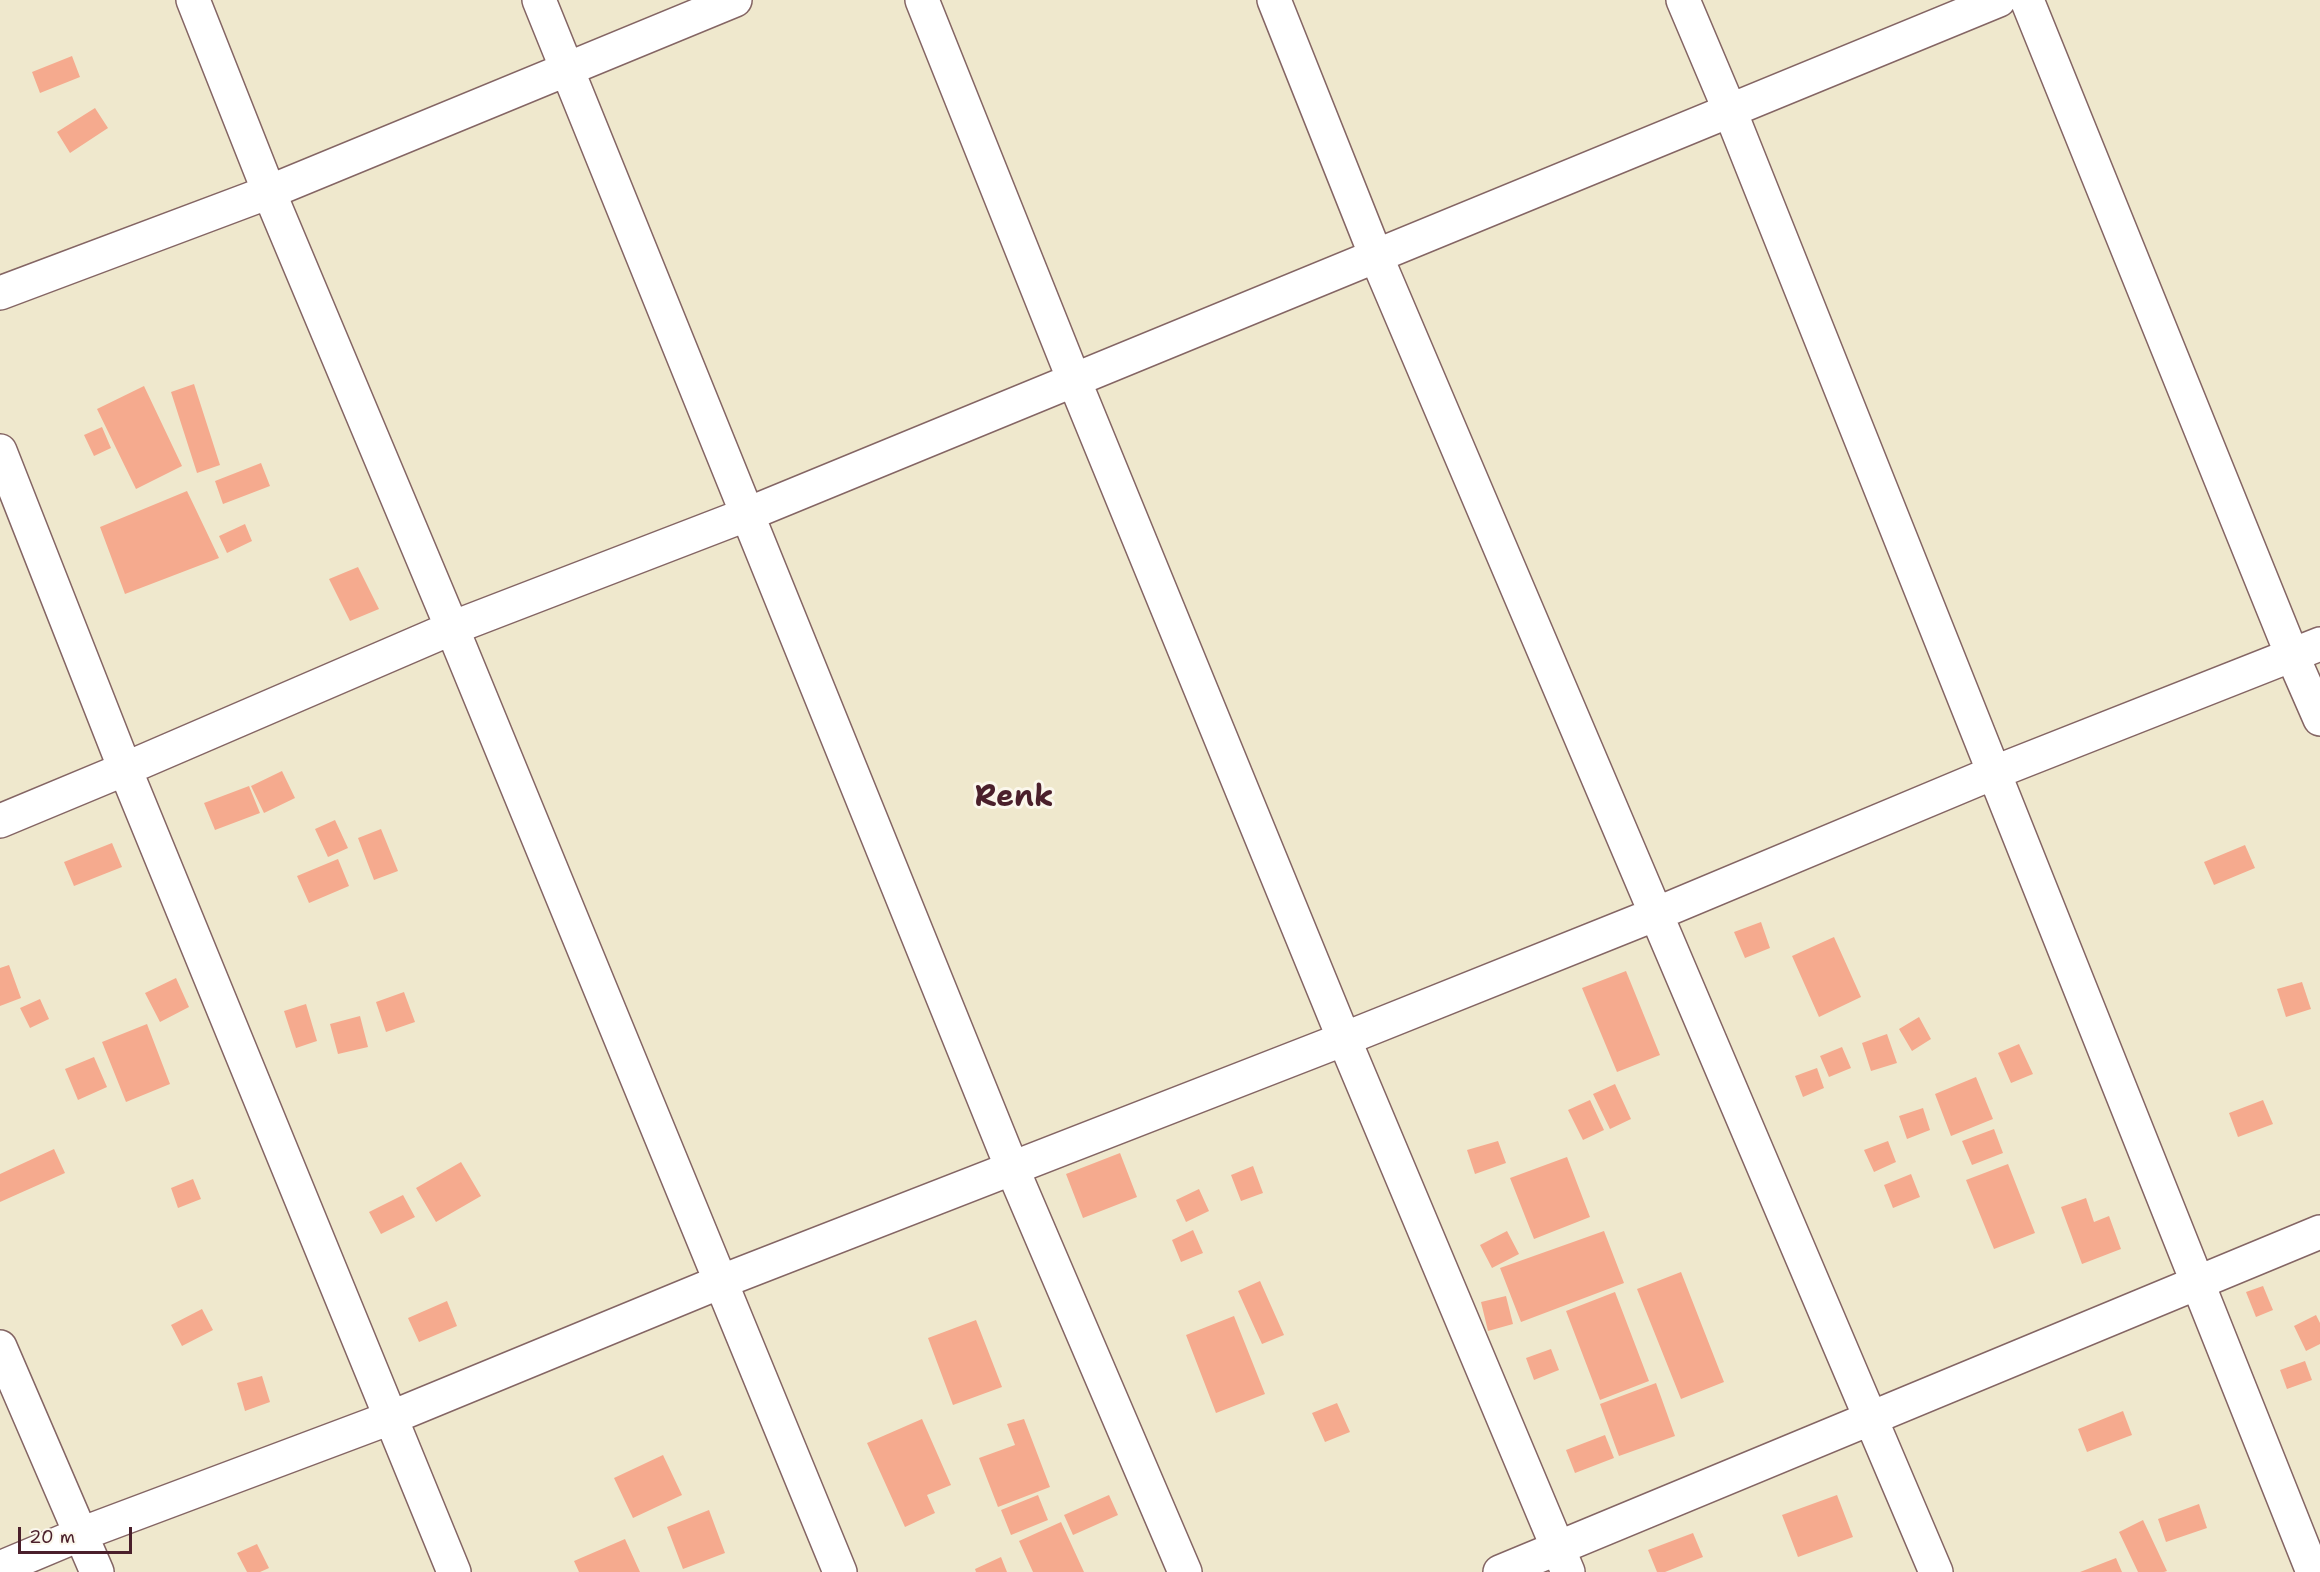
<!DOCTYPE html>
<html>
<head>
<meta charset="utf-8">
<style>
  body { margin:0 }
  #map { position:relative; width:2320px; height:1572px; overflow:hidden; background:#efe8cd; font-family:"Shantell Sans",sans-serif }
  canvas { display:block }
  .scale { position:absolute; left:18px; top:1527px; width:114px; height:27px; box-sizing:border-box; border:3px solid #4a1f2b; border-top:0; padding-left:8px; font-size:18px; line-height:21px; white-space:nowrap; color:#4a1f2b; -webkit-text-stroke:4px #fbf7ec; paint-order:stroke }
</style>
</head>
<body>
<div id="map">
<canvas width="2320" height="1572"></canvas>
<div class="scale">20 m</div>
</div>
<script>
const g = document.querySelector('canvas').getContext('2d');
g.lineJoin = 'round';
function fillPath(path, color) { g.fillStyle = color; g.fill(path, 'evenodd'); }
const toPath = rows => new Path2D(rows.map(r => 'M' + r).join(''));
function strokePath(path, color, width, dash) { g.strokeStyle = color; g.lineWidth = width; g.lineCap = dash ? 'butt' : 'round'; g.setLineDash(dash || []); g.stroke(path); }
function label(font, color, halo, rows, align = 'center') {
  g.font = font + ' "Shantell Sans",sans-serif'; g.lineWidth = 6; g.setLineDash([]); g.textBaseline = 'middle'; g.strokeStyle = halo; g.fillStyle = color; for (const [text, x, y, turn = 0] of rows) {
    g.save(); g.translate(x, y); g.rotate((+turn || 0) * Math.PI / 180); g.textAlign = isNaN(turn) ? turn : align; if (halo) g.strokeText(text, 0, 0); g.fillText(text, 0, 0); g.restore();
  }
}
fillPath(toPath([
  [72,56,80,77,40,93,32,72],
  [95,108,108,128,70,153,57,132],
  [194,384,220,465,197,473,171,392],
  [144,386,182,466,136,489,97,409],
  [102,427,111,448,94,456,84,435],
  [261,463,270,486,223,504,215,481],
  [187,491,219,558,125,594,100,527],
  [245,524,252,541,227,553,219,536],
  [358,567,379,609,350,621,329,579],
  [282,771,295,798,264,813,251,786],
  [249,786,260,813,215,830,204,803],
  [335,820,348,848,328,857,315,829],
  [381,829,398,871,374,880,358,838],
  [112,843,122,867,74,886,64,862],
  [2245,845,2255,868,2214,885,2204,862],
  [338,859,349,886,309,903,297,876],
  [1761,922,1770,948,1745,958,1734,932],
  [1834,937,1861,997,1819,1017,1792,956],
  [9,965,21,998,0,1006,0,968],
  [1626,971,1660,1055,1617,1072,1582,988],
  [176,978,189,1007,160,1022,145,993],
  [2302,982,2311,1009,2286,1017,2277,989],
  [404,992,415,1022,386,1032,376,1002],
  [40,999,49,1019,30,1028,20,1008],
  [306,1004,317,1041,296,1048,284,1011],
  [360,1016,368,1047,338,1054,330,1024],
  [1919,1017,1931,1039,1912,1051,1899,1029],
  [147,1024,170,1084,126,1102,102,1042],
  [1887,1034,1897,1063,1871,1071,1862,1043],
  [2019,1044,2033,1074,2011,1083,1998,1053],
  [1842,1047,1851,1068,1829,1077,1820,1056],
  [94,1057,107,1087,78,1100,65,1069],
  [1817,1068,1824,1088,1803,1097,1795,1076],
  [1976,1077,1993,1119,1951,1136,1935,1094],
  [1615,1084,1631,1119,1610,1129,1593,1094],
  [1590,1100,1604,1130,1583,1140,1568,1110],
  [2263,1100,2273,1124,2238,1137,2229,1113],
  [1923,1108,1930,1130,1907,1139,1899,1116],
  [1994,1129,2003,1153,1972,1165,1962,1141],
  [1498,1141,1506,1163,1475,1174,1467,1150],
  [1888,1141,1896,1162,1874,1172,1864,1150],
  [54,1149,65,1173,0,1202,0,1174],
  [1120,1153,1137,1197,1083,1218,1066,1174],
  [1567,1157,1590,1217,1534,1239,1510,1178],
  [461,1162,481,1196,436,1222,416,1188],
  [2008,1164,2035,1233,1994,1249,1966,1180],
  [1253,1166,1263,1193,1241,1201,1231,1175],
  [1911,1174,1920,1197,1893,1208,1884,1185],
  [193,1179,201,1199,178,1208,171,1188],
  [1199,1189,1209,1211,1186,1222,1176,1200],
  [403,1195,415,1217,381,1234,369,1212],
  [2086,1198,2094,1222,2109,1216,2121,1249,2082,1264,2061,1207],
  [1193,1230,1203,1253,1181,1262,1172,1240],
  [1507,1231,1519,1254,1492,1268,1480,1245],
  [1604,1231,1624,1283,1521,1322,1500,1268],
  [1681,1272,1724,1382,1681,1399,1637,1289],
  [1260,1281,1284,1335,1262,1344,1238,1291],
  [2263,1286,2273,1310,2256,1317,2246,1292],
  [1615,1292,1649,1381,1600,1400,1566,1311],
  [1506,1296,1513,1324,1488,1331,1481,1302],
  [447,1301,457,1326,419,1342,408,1318],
  [202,1309,213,1330,182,1346,171,1325],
  [2316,1315,2320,1323,2320,1344,2306,1351,2294,1326],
  [1234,1316,1265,1394,1216,1413,1186,1335],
  [976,1320,1002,1387,953,1405,928,1338],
  [1551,1349,1559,1370,1534,1380,1526,1358],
  [2305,1361,2312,1380,2287,1389,2280,1370],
  [262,1376,270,1402,245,1411,237,1383],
  [1656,1383,1675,1436,1619,1456,1600,1404],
  [1337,1403,1350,1432,1325,1442,1312,1413],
  [2123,1411,2132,1435,2087,1452,2078,1429],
  [922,1419,951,1485,927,1495,935,1513,905,1527,867,1443],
  [1024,1419,1050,1487,998,1507,979,1458,1015,1445,1007,1424],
  [1605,1435,1614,1458,1575,1473,1566,1450],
  [663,1455,682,1495,633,1518,614,1478],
  [1038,1495,1048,1520,1011,1535,1001,1510],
  [1109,1495,1118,1515,1073,1535,1064,1515],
  [1837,1495,1853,1537,1798,1557,1782,1515],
  [2199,1504,2207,1528,2166,1542,2158,1519],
  [709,1510,725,1553,683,1569,667,1527],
  [2143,1520,2167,1571,2164,1572,2138,1572,2119,1532],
  [1061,1522,1084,1572,1033,1572,1019,1541],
  [1693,1533,1703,1557,1665,1572,1657,1572,1648,1550],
  [625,1539,640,1572,579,1572,574,1561],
  [257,1544,269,1568,260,1572,247,1572,237,1553],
  [1001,1557,1007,1572,976,1572,975,1569],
  [2116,1558,2122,1572,2080,1572]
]), '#f5aa8e');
const minor = toPath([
  [193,0,269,192,452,628,840,1572],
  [539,0,1012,1168,1185,1572],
  [922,0,1074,380,1344,1039,1568,1572],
  [1274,0,1376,256,1936,1572],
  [1683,0,1730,111,2313,1572],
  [2027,0,2292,655,2320,719],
  [0,293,269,192,735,0],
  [0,451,125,769,454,1572],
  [0,821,125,769,452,628,748,514,1999,0],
  [0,1347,97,1572],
  [0,1568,81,1534,390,1418,720,1282,1344,1039,1656,914,1993,773,2320,644],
  [1500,1572,2320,1232]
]);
strokePath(minor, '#846564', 36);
strokePath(minor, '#fff', 33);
label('bold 30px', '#4a1f2b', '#fbf7ec', [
  ["Renk",1014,798]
]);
</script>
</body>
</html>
